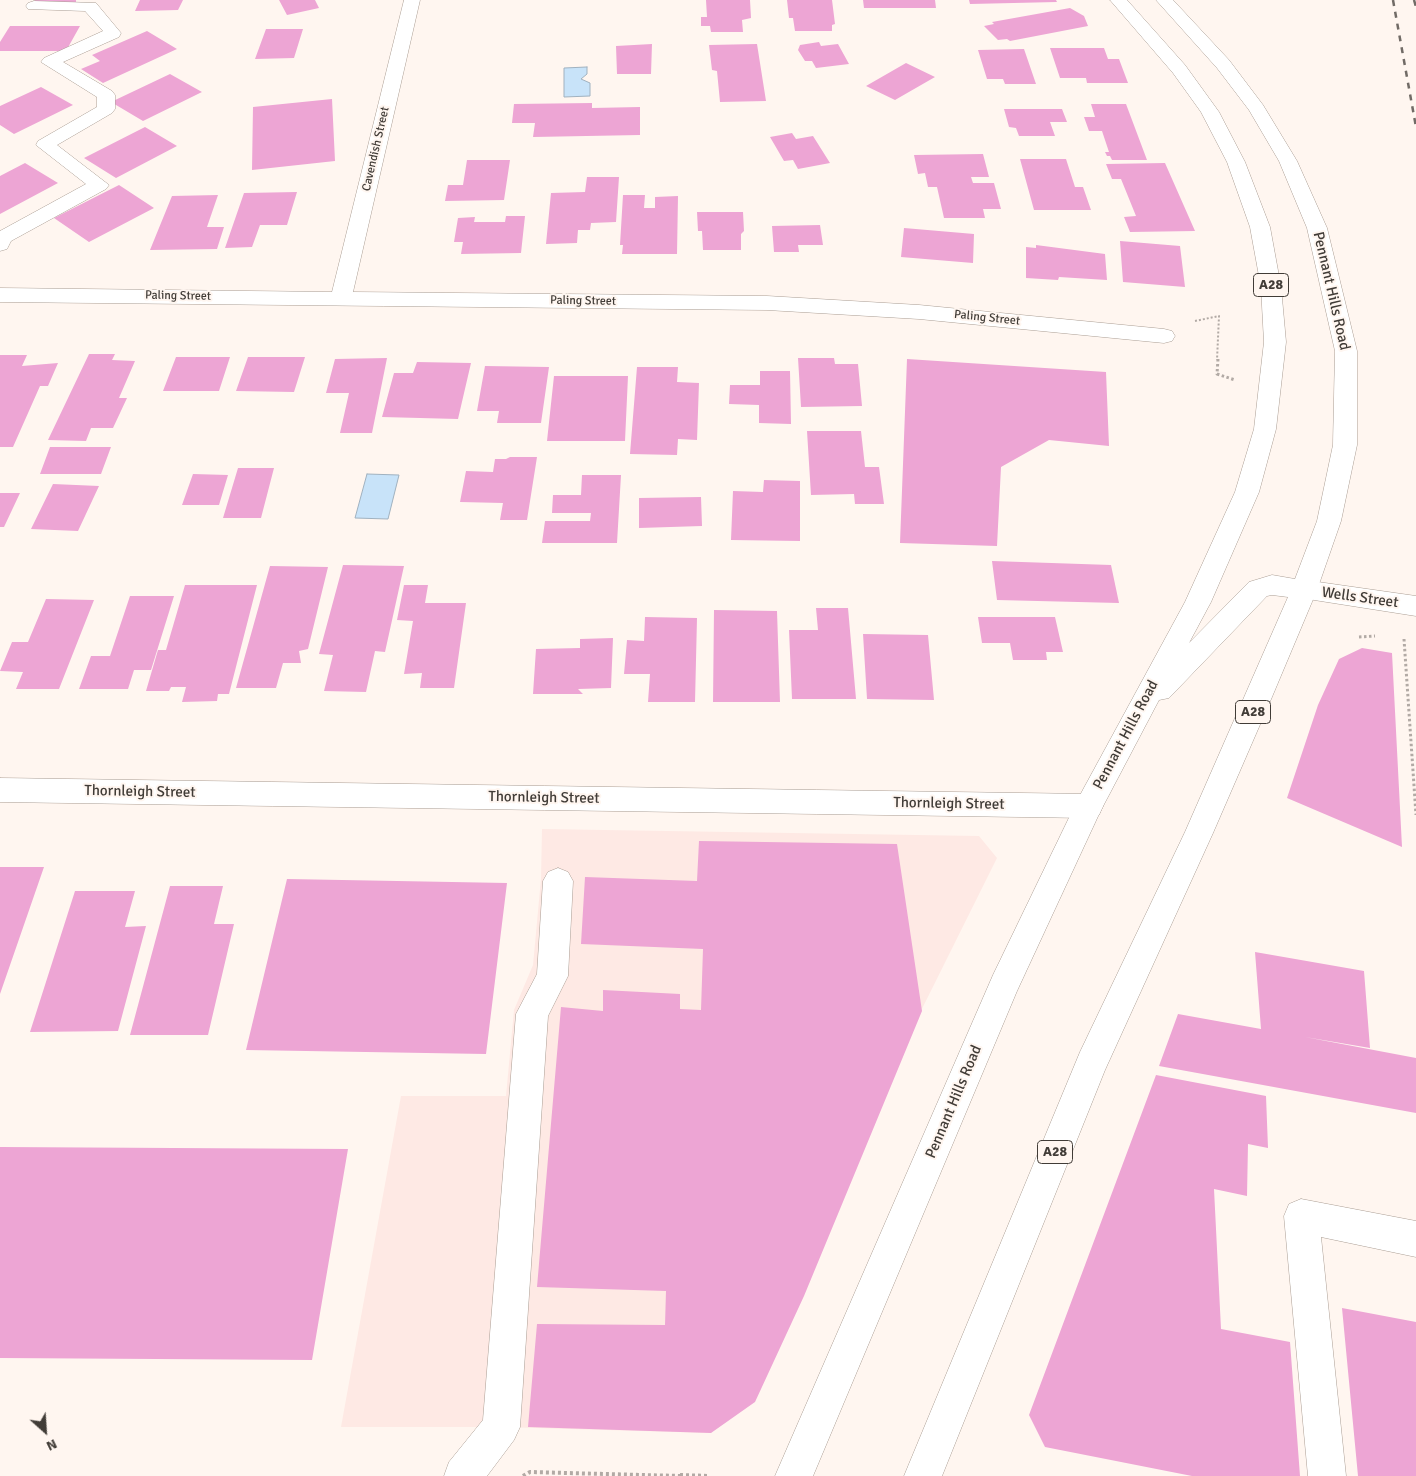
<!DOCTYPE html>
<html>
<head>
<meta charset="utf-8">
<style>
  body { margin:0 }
  #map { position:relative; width:1416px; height:1476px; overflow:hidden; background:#fff6f0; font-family:Signika,sans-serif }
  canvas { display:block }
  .north { position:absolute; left:20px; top:1406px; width:50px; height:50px; -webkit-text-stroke:4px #fff6f0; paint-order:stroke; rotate:154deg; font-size:14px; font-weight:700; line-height:20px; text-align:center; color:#413c37 }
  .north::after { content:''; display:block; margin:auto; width:18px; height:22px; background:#413c37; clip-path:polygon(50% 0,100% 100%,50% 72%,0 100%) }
</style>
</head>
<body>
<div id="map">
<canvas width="1416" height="1476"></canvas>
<div class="north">N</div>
</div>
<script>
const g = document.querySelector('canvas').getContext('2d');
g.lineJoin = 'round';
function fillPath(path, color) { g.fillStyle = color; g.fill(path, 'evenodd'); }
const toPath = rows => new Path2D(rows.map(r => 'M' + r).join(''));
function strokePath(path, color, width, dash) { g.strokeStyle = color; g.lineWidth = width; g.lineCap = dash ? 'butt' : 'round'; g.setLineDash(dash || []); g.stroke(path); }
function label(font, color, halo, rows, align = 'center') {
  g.font = font + ' Signika,sans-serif'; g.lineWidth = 4; g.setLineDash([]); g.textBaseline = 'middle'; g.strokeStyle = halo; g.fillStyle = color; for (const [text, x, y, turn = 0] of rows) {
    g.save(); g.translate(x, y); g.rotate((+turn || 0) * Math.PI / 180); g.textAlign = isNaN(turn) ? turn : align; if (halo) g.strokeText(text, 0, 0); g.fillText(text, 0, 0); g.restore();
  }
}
fillPath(toPath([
  [542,829,979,836,997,858,711,1433,501,1427,341,1427,401,1096,506,1096,514,1010,533,965,541,879]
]), '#fee9e4');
const water = toPath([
  [587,67,587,74,581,79,590,83,590,96,564,97,564,68,587,67],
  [367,474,399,475,388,519,355,518,367,474]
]);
fillPath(water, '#c8e3f9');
strokePath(water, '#a0b1bf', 1);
fillPath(toPath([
  [35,0,76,0,76,2,34,2],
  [140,0,183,0,178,10,135,11],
  [279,0,315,0,319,8,287,15],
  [706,0,750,0,751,18,742,20,743,32,711,32,710,26,701,26,701,17,707,17],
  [787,0,832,0,835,24,832,25,832,31,795,31,793,18,789,18],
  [863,0,935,0,936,8,864,8],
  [969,0,1056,0,1057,2,970,4],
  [1070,8,1084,16,1088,26,1010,41,1007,39,998,40,984,26,994,24,992,22],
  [10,26,80,26,66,51,0,51,0,42],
  [266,29,303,29,294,58,255,59],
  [147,31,177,49,103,83,81,69,100,61,92,55],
  [819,42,821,46,838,44,849,64,816,68,812,61,805,61,798,50,800,45],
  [652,44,651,74,617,74,616,46],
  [757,44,766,101,720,102,717,71,712,70,709,45],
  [1050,48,1104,48,1108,59,1119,59,1128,83,1087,83,1086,78,1060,78],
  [1024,49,1036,84,1005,84,1003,79,987,79,978,50],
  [906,63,935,77,895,100,866,86],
  [170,74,202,92,143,121,111,102],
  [41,87,73,105,14,134,0,125,0,106],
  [332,99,335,161,252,170,253,107],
  [592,103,592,108,640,107,640,135,533,137,535,123,512,123,514,104],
  [1091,104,1126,104,1147,160,1112,160,1110,156,1107,156,1105,152,1109,152,1102,131,1089,131,1084,117,1095,117],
  [1004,109,1062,109,1067,122,1050,122,1055,136,1019,136,1016,128,1009,127],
  [145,127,177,146,116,178,84,158],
  [792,133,796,139,813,136,830,163,798,169,793,160,784,161,770,137],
  [983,154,989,177,971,177,973,183,994,183,1001,209,983,209,985,218,944,218,937,187,928,187,925,173,918,174,914,155],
  [1020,159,1066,159,1075,187,1083,187,1091,210,1034,210],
  [467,160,510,160,504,200,445,201,448,185,463,185],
  [25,163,58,183,0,214,0,176],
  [1165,163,1195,231,1130,232,1124,217,1136,216,1121,179,1112,179,1106,164],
  [587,177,619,177,616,222,591,223,590,230,578,230,577,243,546,244,551,193,585,192],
  [119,185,154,208,89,242,54,218],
  [297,192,287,225,260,225,252,247,225,248,244,193],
  [218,195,207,227,224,227,217,249,150,250,172,196],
  [623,195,645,195,644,208,655,208,655,197,678,196,677,254,622,254,623,245,620,245],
  [697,212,743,212,744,231,741,234,741,250,703,250,702,231,698,231],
  [506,216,525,216,521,253,461,254,463,242,454,242,458,218,475,217,474,222,505,222],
  [820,225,823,245,798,245,799,252,774,252,772,226],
  [904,228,974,234,973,263,901,257],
  [1120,241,1180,246,1185,287,1123,282],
  [1036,245,1105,254,1107,280,1059,277,1058,280,1026,278,1026,247,1036,248],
  [89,354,115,354,112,360,135,361,119,398,127,398,113,428,91,428,86,441,48,440],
  [0,355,27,355,22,366,58,363,48,386,40,386,13,447,0,447],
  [176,357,230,357,219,391,163,391],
  [248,357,305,357,294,392,236,391],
  [387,358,372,433,340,433,349,393,326,393,335,359],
  [798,358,834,358,835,364,858,364,862,406,801,407],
  [907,359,1106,372,1109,446,1049,440,1001,467,997,546,900,543],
  [417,362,471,363,458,419,382,417,394,373,413,373],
  [485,366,549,367,541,423,497,423,499,411,477,411],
  [637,367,678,367,677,382,699,383,697,440,678,439,677,455,630,454],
  [760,371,790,371,791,424,759,423,759,405,729,404,730,385,760,385],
  [554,376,628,376,625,441,547,441],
  [807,431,861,431,865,467,879,467,884,504,855,504,854,494,811,495],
  [50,447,111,447,101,474,40,474],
  [510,457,537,457,527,520,500,520,503,503,460,502,466,471,493,472,495,459,506,459],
  [238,468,274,468,261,518,223,518],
  [193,474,228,475,219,505,182,505],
  [582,475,621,475,617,543,542,543,545,521,590,521,591,513,552,513,553,495,581,495],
  [764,480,800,481,800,541,731,540,733,491,763,492],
  [53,484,99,486,78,531,31,529],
  [0,493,20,493,4,527,0,527],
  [701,497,702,526,639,528,639,498],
  [992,561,1111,565,1119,603,997,600],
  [343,565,404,566,385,652,375,651,366,692,324,691,333,655,319,654],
  [270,566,328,567,308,649,299,651,301,663,283,663,276,688,236,688],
  [185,585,257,585,229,694,218,694,217,701,182,702,186,687,171,687,169,691,146,691,158,650,166,650],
  [404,585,428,585,425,603,466,603,454,688,420,688,422,673,404,674,413,621,397,620],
  [130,596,174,596,151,670,134,670,128,689,79,689,91,656,110,656],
  [46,599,94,600,59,689,16,689,23,672,0,671,12,642,28,642],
  [816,608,848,608,856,699,792,699,789,630,818,630],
  [714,610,777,611,780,702,713,702],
  [645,617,697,618,695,702,648,702,650,674,624,674,627,640,644,641],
  [978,617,1055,617,1063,652,1046,652,1047,660,1013,660,1010,643,982,643],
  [863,634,928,635,934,700,867,699],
  [613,638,611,688,578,689,583,694,533,694,536,649,580,648,580,639],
  [1362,648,1392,653,1402,847,1287,798,1318,705,1339,659],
  [699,841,897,844,922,1011,804,1296,755,1402,711,1433,528,1427,537,1324,665,1325,666,1291,537,1287,561,1007,603,1011,603,990,680,994,680,1009,701,1010,703,949,581,944,585,877,697,881],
  [0,867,44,867,0,994],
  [287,879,507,883,486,1054,246,1050],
  [170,886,223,886,214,924,234,924,208,1035,130,1035],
  [75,891,135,891,125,927,146,926,118,1031,30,1032],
  [1255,952,1364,971,1370,1048,1305,1037,1416,1058,1416,1113,1159,1066,1178,1014,1261,1029],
  [1156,1075,1266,1096,1268,1148,1248,1144,1247,1196,1214,1189,1221,1329,1290,1342,1300,1476,1192,1476,1045,1447,1029,1415],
  [0,1147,348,1149,312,1360,0,1358],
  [1342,1308,1416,1322,1416,1476,1358,1476]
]), '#eda5d4');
const minor = toPath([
  [404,0,420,0,353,292,767,296,919,305,1164,329,1172,331,1175,336,1172,341,1164,343,919,319,767,310,0,302,0,288,332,292,404,0],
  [34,1,96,3,121,33,119,37,63,62,112,91,115,95,115,109,112,113,57,145,109,185,106,189,11,241,7,249,0,251,0,231,86,184,36,145,38,141,97,107,97,97,41,62,44,58,103,31,85,11,28,9,26,6,28,3,34,1],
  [0,778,1089,794,1099,797,1103,806,1099,815,1089,818,0,802,0,778],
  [558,868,568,872,573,881,568,976,548,1016,520,1427,514,1440,487,1476,444,1476,449,1462,483,1420,516,1014,537,974,543,881,548,872,558,868],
  [1301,1199,1416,1221,1416,1257,1321,1237,1346,1476,1308,1476,1284,1216,1289,1204,1301,1199]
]);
const major = toPath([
  [1304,580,1416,596,1416,616,1295,597,1291,590,1295,583,1304,580]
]);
const highway = toPath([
  [1110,0,1127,0,1185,65,1219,112,1245,162,1270,227,1281,287,1286,342,1276,429,1259,492,1211,602,1189,643,1249,582,1272,575,1295,579,1317,521,1333,445,1335,351,1307,228,1279,161,1249,110,1217,68,1156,0,1173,0,1229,60,1263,105,1297,161,1327,228,1357,351,1357,445,1341,521,1317,590,1272,697,1213,833,1105,1070,942,1476,904,1476,1080,1052,1185,832,1288,597,1272,595,1267,596,1169,698,1159,700,1100,812,1017,991,813,1476,775,1476,993,975,1079,797,1185,602,1235,492,1254,429,1264,342,1261,287,1250,227,1227,162,1201,112,1173,73,1110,0]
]);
strokePath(minor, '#ab9e94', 1);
strokePath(major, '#ab9e94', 1);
strokePath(highway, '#ab9e94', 1);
strokePath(toPath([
  [1195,321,1219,316,1217,360]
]), '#b2aaa5', 2, [2, 2]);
strokePath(toPath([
  [1218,359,1217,374,1235,380],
  [1359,637,1375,636],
  [1404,639,1416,815]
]), '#b2aaa5', 3, [2.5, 2.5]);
strokePath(toPath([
  [680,1475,710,1476],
  [523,1476,530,1472,680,1476]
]), '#b2aaa5', 4, [3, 3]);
fillPath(minor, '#fff');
fillPath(major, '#fff');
fillPath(highway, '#fff');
strokePath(toPath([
  [1393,0,1416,127],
  [1414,0,1416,7]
]), '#716b66', 2.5, [6, 6]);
label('12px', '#413c37', '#fff6f0', [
  ["Cavendish Street",376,149,-77],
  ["Paling Street",178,296,1],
  ["Paling Street",583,301,1],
  ["Paling Street",987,318,6]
]);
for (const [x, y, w] of [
  [1271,285,35],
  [1253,712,35],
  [1055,1152,35]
]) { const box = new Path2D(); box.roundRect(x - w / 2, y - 11.5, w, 23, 4); g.fillStyle = '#fff6f0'; g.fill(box); strokePath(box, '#413c37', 1); }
label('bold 14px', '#413c37', null, [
  ["A28",1271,285],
  ["A28",1253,712],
  ["A28",1055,1152]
]);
label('15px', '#413c37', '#fff6f0', [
  ["Pennant Hills Road",1331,291,77],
  ["Wells Street",1360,598,8],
  ["Pennant Hills Road",1126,735,-62],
  ["Thornleigh Street",140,792,1],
  ["Thornleigh Street",544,798,1],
  ["Thornleigh Street",949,804,1],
  ["Pennant Hills Road",954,1102,-67]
]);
</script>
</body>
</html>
